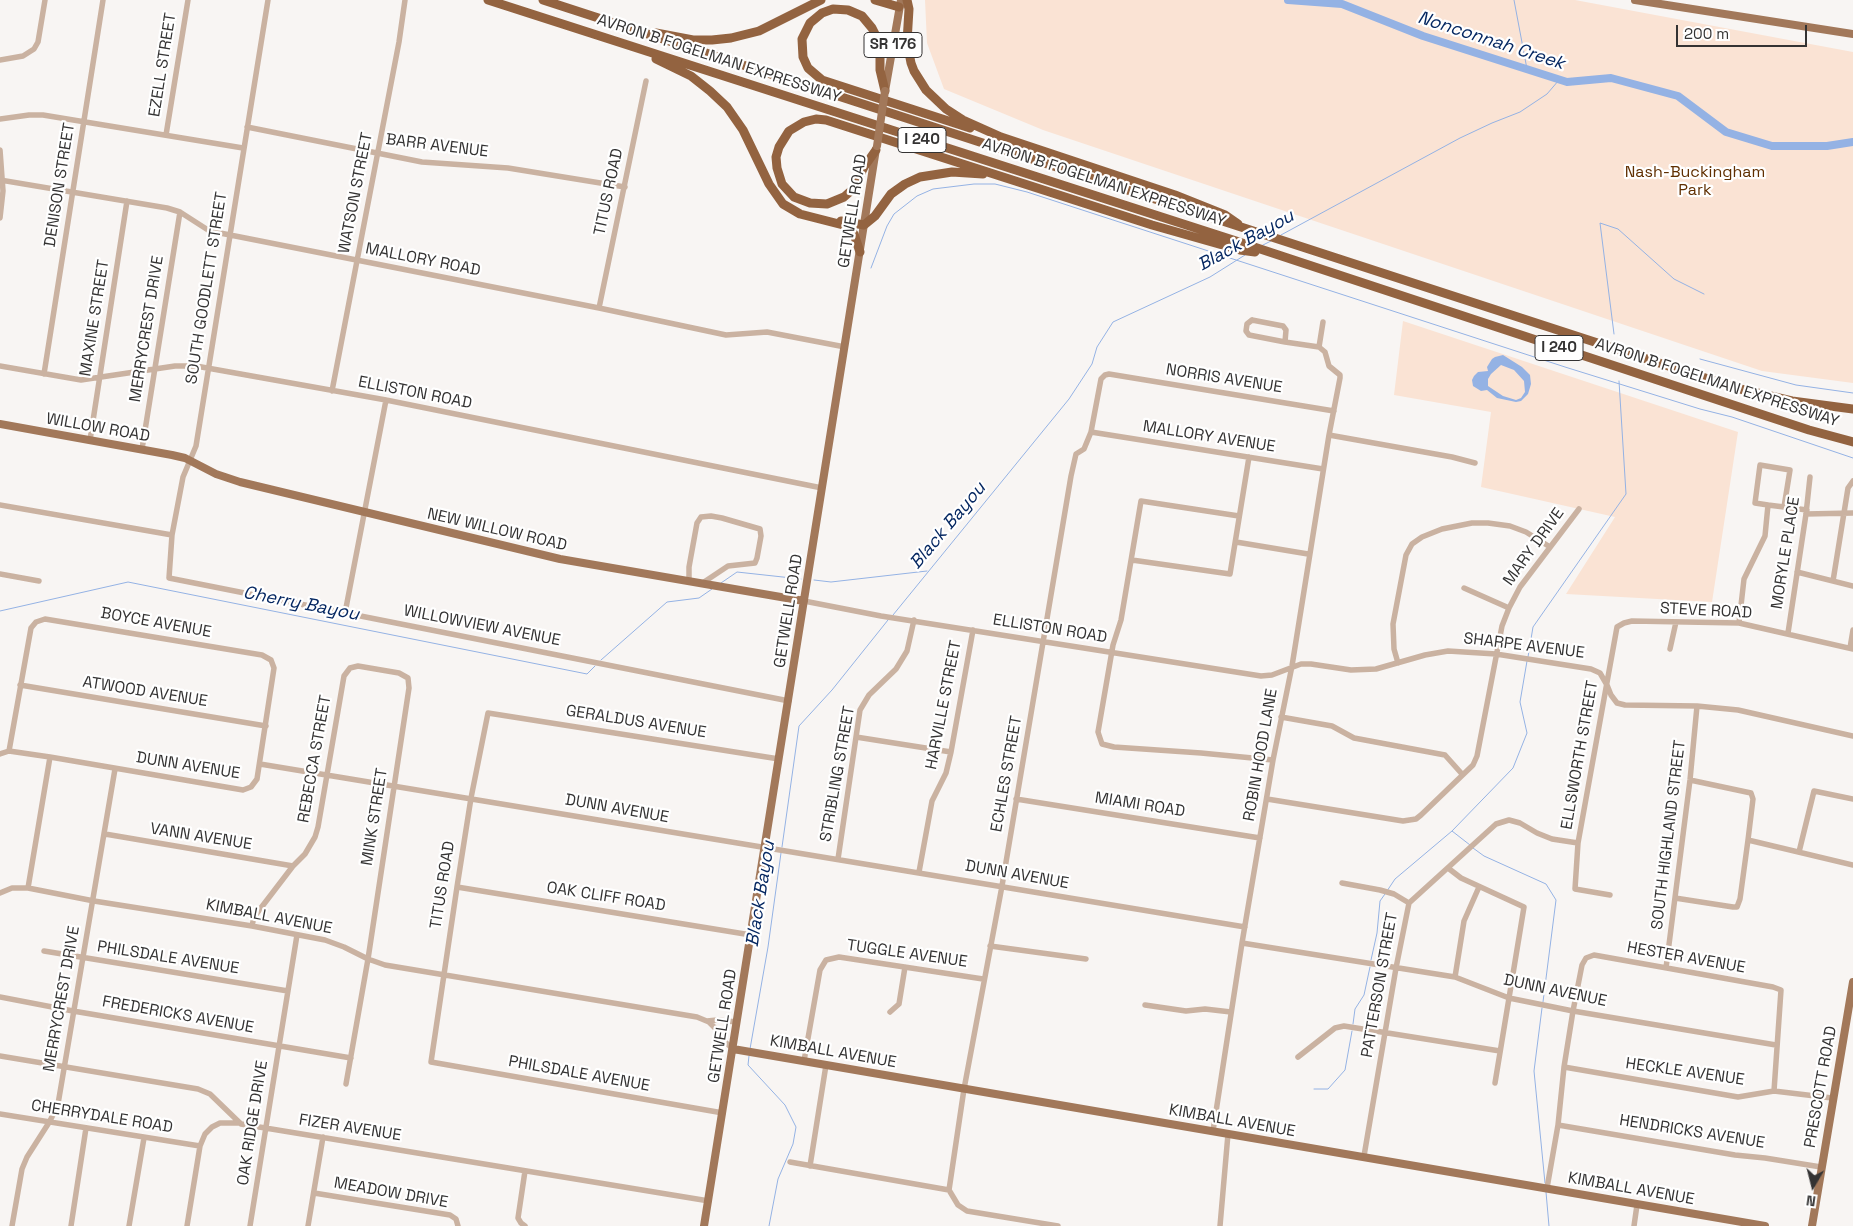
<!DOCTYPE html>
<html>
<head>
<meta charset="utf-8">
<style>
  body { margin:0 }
  #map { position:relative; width:1853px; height:1226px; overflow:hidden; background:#f8f5f3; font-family:"Space Grotesk",sans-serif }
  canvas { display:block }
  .north { position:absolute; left:1788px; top:1161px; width:50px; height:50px; -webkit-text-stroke:4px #fff; paint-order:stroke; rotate:188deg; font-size:14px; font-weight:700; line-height:20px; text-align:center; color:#343333 }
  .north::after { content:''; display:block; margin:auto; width:18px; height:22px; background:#343333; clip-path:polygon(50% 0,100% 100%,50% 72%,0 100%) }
  .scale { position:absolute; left:1676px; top:25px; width:131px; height:22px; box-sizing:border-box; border:2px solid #343333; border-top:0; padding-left:6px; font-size:15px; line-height:18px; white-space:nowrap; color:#343333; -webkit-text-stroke:4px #fff; paint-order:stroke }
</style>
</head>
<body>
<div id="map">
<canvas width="1853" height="1226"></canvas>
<div class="north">N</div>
<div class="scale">200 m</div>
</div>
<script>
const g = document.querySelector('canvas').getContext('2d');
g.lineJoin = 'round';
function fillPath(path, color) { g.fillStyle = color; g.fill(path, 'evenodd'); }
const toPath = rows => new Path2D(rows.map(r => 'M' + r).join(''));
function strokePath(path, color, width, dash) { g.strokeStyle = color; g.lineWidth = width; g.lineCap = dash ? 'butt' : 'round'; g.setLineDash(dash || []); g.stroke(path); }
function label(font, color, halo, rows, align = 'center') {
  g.font = font + ' "Space Grotesk",sans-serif'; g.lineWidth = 4.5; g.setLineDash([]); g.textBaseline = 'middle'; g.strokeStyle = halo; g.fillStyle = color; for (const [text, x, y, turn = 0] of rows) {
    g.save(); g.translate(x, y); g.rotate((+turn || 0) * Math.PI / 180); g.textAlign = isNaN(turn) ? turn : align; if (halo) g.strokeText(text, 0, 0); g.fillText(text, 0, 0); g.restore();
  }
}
fillPath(toPath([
  [925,0,1575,0,1853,52,1853,383,1762,371,1043,130,944,89,927,43],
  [1403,321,1738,432,1712,602,1566,594,1615,517,1481,487,1491,412,1394,395]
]), '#fae3d4');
fillPath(toPath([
  [1503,355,1522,367,1530,375,1531,384,1528,394,1521,401,1516,402,1497,398,1487,390,1481,391,1473,386,1472,380,1474,376,1478,372,1488,371,1487,367,1492,359,1495,357],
  [1501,365,1514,370,1524,381,1525,392,1521,398,1516,400,1503,396,1488,386,1488,379,1491,374]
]), '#94b2e4');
strokePath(toPath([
  [1514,0,1527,69],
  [1281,235,1460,138,1492,123,1520,112,1547,94,1559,80],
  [1261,246,1271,241],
  [871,268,887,226,894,214,917,196,933,189,974,184,995,184,1027,192,1565,367,1700,409,1732,417,1853,458],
  [1614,334,1600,223,1618,229,1674,279,1704,294],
  [1700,359,1796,385,1853,393],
  [814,580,831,582,927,571],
  [721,583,737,572,801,579],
  [0,611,128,582,587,674,595,666],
  [893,615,1069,399,1092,364,1097,347,1113,322,1210,277,1245,255],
  [1528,657,1533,627,1626,494,1619,381],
  [601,660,667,602,699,598,712,589],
  [1470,845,1452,831,1513,768,1527,733,1520,702,1527,661],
  [782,847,799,726,832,690,888,620],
  [1473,848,1484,856,1546,884,1556,900,1543,1002],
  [1387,891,1395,879,1452,831],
  [1371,960,1377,933,1380,901,1385,894],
  [1542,1008,1534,1071,1545,1183],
  [1353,1024,1355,1009,1364,995,1370,967],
  [750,1049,768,947,781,853],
  [749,1056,748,1065,785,1105,796,1127,793,1144,778,1179,769,1226],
  [1314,1089,1328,1089,1345,1070,1352,1031],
  [1546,1192,1549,1226]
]), '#94b2e4', 1);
strokePath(toPath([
  [1288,0,1342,4,1423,36,1567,82,1611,78,1678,96,1726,132,1772,146,1827,146,1853,142]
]), '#94b2e4', 8);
strokePath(toPath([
  [268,0,196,446,183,477,172,535,169,578,789,701],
  [0,60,23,56,34,49,38,42,45,0],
  [0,119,29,115,43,115,243,148],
  [247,127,422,162,508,168,625,187],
  [166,135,188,0],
  [0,150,3,191,0,218],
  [0,180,167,208,180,212,208,230,220,233,599,308,726,335,767,332,845,347],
  [599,308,646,81],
  [1252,320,1283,326,1286,330,1285,342,1249,335,1246,331,1247,324,1252,320],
  [1285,342,1319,347],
  [0,366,81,380,175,366,196,366,386,400,822,488],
  [44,374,103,0],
  [332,391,399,42,405,0],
  [1091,432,1323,469],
  [1329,435,1452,457,1475,463],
  [90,440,127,201],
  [142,449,180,212],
  [0,505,172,535],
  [1784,507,1807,510],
  [1806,514,1853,513],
  [1239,516,1141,501,1121,620,1113,645,1098,732,1102,744,1114,747,1201,753,1273,760],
  [1236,542,1308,554],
  [1132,560,1230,574,1249,457],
  [1797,572,1853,586],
  [0,574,39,581],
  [1833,581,1848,488,1853,481],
  [689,582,689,567,697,523,701,517,711,516,722,518,760,529,761,536,757,558,755,563,728,566,701,584],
  [1464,588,1509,608],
  [804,601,881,616,1261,676,1272,675,1301,664,1311,664,1351,670,1376,669,1425,655,1448,651,1496,654,1591,669,1600,673,1607,685,1611,695,1617,703,1625,705,1697,706,1738,710,1853,736],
  [345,613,386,400],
  [1739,623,1744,579,1765,536,1768,505,1755,503,1760,465,1790,470,1784,507,1768,505],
  [1788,633,1806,514,1810,477],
  [1850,648,1853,630],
  [1670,649,1676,622],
  [1398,663,1394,649,1393,624,1406,555,1412,544,1422,537,1442,529,1472,523,1488,523,1510,526,1526,532,1550,547],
  [20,685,266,726],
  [1281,717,1332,726,1354,738,1445,755,1462,774],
  [856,737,951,752],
  [0,754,9,751,50,757,243,790,251,787,257,779,274,668,271,660,262,655,45,619,36,622,31,628,9,751],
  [260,764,1245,927],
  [1016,799,1260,838],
  [1267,799,1403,821,1416,819,1421,815,1473,765,1477,756,1502,626,1509,608,1520,587,1579,509],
  [105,834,293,866],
  [1748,840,1853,865],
  [1799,852,1814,791,1853,799],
  [838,859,860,710,869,695,896,669,907,651,914,620],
  [1448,868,1461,878,1524,907,1495,1083],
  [919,872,932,801,946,773,951,752,973,630],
  [1342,883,1380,890,1394,894,1409,903],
  [457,887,751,935],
  [28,888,50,757],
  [0,893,12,888,28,888,94,901,252,926,325,940,344,947,368,959,385,965,697,1017,709,1022,717,1030,724,1041,733,1049],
  [1610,895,1575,889,1578,843,1617,627,1624,623,1632,621,1739,623,1853,649],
  [1675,898,1733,907,1737,907,1740,899,1748,840,1753,799,1751,793,1690,780],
  [252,926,254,917,293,866,305,854,315,837,318,827,344,676,350,668,358,666,399,673,408,678,409,688,368,959,346,1084],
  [1242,943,1455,977,1509,998,1573,1011,1776,1045],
  [990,946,1086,959],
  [44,951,288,991],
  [1666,968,1690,780,1697,706],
  [1455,977,1464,921,1479,887],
  [0,997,73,1011,351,1058],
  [1145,1005,1186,1011,1205,1009,1231,1012],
  [890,1012,899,1004,905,967],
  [707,1021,717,1020,737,1022],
  [0,1056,198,1089,210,1094,241,1124,709,1201],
  [1298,1057,1335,1028,1344,1026,1500,1051],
  [804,1061,820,970,826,960,839,957,983,979],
  [1564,1067,1738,1097,1774,1091,1832,1098],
  [723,1113,431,1062,457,887,471,798,488,713,779,759],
  [0,1114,200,1146],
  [1558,1125,1735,1155,1765,1158,1821,1167],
  [1213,1131,1242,943,1273,760,1292,666,1329,435,1340,378,1340,375,1329,366,1325,352,1319,347,1323,322],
  [1364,1156,1396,968,1409,903,1496,824,1509,820,1520,823,1537,833,1552,839,1578,843],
  [790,1162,949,1190,958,1205,967,1211,1058,1226],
  [810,1166,826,1065],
  [525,1171,518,1218,521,1223,525,1226],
  [1547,1188,1558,1125,1564,1067,1573,1011,1582,965,1586,958,1594,955,1773,987,1781,990,1774,1091],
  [949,1190,964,1089,1002,886,1071,476,1076,454,1084,449,1091,432,1101,379,1105,375,1109,374,1334,411],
  [314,1193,450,1215,456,1219,458,1226],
  [12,1226,22,1169,27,1157,50,1121,58,1104,115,769],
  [71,1226,86,1128],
  [129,1226,144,1138],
  [187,1226,200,1146,205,1134,212,1127,220,1123,240,1123],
  [250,1226,297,935],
  [308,1226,323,1137],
  [1220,1226,1228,1134],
  [1634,1226,1637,1205]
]), '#cab2a1', 5.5);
strokePath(toPath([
  [1635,0,1853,34],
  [885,91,901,0],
  [0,424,172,455,185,458,216,474,240,482,560,559,804,601],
  [733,1049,1765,1226],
  [704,1226,876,149],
  [1812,1226,1853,982]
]), '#a2785a', 8);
strokePath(toPath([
  [488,0,1233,240,1809,430,1853,442],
  [543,0,1736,388,1792,401,1853,409],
  [875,0,899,7],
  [907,0,909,9,907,42,911,63,914,71,926,90,946,109,963,120,1001,137,1175,195,1225,215,1238,224],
  [656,33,693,40,712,40,731,38,759,31,821,0],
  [656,59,691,76,710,91,727,107,743,130,769,184,783,204,800,214,847,226,854,234,860,252],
  [885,91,880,70,880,51,878,40,872,28,862,16,848,10,833,9,822,13,810,23,802,39,803,57,808,68,822,80,970,128],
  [876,150,864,167,853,189,844,197,827,204,810,203,794,197,782,184,777,168,776,157,779,147,789,131,804,122,816,119,826,120,1152,225,1240,250,1255,252],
  [841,221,864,225,875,216,891,194,905,184,920,177,952,172,983,174]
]), '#936340', 9);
strokePath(toPath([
  [877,146,885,91]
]), '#a2785a', 8);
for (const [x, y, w] of [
  [893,45,58],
  [922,140,48],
  [1559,348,48]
]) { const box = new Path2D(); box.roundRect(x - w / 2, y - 12.5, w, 25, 4); g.fillStyle = '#fff'; g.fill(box); strokePath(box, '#343333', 1); }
label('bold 15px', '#343333', null, [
  ["SR 176",893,45],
  ["I 240",922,140],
  ["I 240",1559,348]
]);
label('16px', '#343333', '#fff', [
  ["AVRON B FOGELMAN EXPRESSWAY",719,59,18],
  ["EZELL STREET",163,65,-81],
  ["BARR AVENUE",437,146,7],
  ["AVRON B FOGELMAN EXPRESSWAY",1104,183,18],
  ["DENISON STREET",60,185,-81],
  ["TITUS ROAD",609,192,-78],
  ["WATSON STREET",356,193,-79],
  ["GETWELL ROAD",853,211,-81],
  ["MALLORY ROAD",423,260,11],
  ["SOUTH GOODLETT STREET",207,288,-81],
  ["MAXINE STREET",95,318,-81],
  ["MERRYCREST DRIVE",147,329,-81],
  ["NORRIS AVENUE",1224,379,9],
  ["AVRON B FOGELMAN EXPRESSWAY",1717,383,18],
  ["ELLISTON ROAD",415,393,11],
  ["WILLOW ROAD",98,428,10],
  ["MALLORY AVENUE",1209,437,9],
  ["NEW WILLOW ROAD",497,530,13],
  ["MARY DRIVE",1534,547,-54],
  ["MORYLE PLACE",1786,553,-81],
  ["GETWELL ROAD",789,611,-81],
  ["STEVE ROAD",1706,611,3],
  ["BOYCE AVENUE",156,623,10],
  ["WILLOWVIEW AVENUE",482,626,11],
  ["ELLISTON ROAD",1050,629,9],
  ["SHARPE AVENUE",1524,646,7],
  ["ATWOOD AVENUE",145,692,9],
  ["HARVILLE STREET",944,705,-79],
  ["GERALDUS AVENUE",636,722,9],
  ["ROBIN HOOD LANE",1261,755,-80],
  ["ELLSWORTH STREET",1580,755,-80],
  ["REBECCA STREET",315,759,-80],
  ["DUNN AVENUE",188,766,9],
  ["STRIBLING STREET",838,774,-80],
  ["ECHLES STREET",1007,774,-80],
  ["MIAMI ROAD",1140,805,9],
  ["DUNN AVENUE",617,809,10],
  ["MINK STREET",375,817,-81],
  ["SOUTH HIGHLAND STREET",1669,835,-83],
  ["VANN AVENUE",201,837,9],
  ["DUNN AVENUE",1017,875,10],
  ["TITUS ROAD",443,885,-81],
  ["OAK CLIFF ROAD",606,897,9],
  ["KIMBALL AVENUE",269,917,11],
  ["TUGGLE AVENUE",907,954,8],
  ["PHILSDALE AVENUE",168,958,9],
  ["HESTER AVENUE",1686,958,10],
  ["PATTERSON STREET",1380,985,-80],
  ["DUNN AVENUE",1555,991,12],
  ["MERRYCREST DRIVE",62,999,-80],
  ["FREDERICKS AVENUE",178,1015,10],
  ["GETWELL ROAD",723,1026,-81],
  ["KIMBALL AVENUE",833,1052,10],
  ["HECKLE AVENUE",1685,1072,8],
  ["PHILSDALE AVENUE",579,1074,10],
  ["PRESCOTT ROAD",1821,1087,-80],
  ["CHERRYDALE ROAD",102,1117,9],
  ["KIMBALL AVENUE",1232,1121,10],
  ["OAK RIDGE DRIVE",253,1123,-81],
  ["FIZER AVENUE",350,1128,9],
  ["HENDRICKS AVENUE",1692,1132,9],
  ["KIMBALL AVENUE",1631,1189,10],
  ["MEADOW DRIVE",391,1193,10]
]);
label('16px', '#602f01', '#fff', [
  ["Nash-Buckingham",1695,173],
  ["Park",1695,191]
]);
label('italic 18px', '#052761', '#fff', [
  ["Nonconnah Creek",1491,41,18],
  ["Black Bayou",1246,241,-29],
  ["Black Bayou",948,526,-50],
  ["Cherry Bayou",301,604,11],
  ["Black Bayou",761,894,-81]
]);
</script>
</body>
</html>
